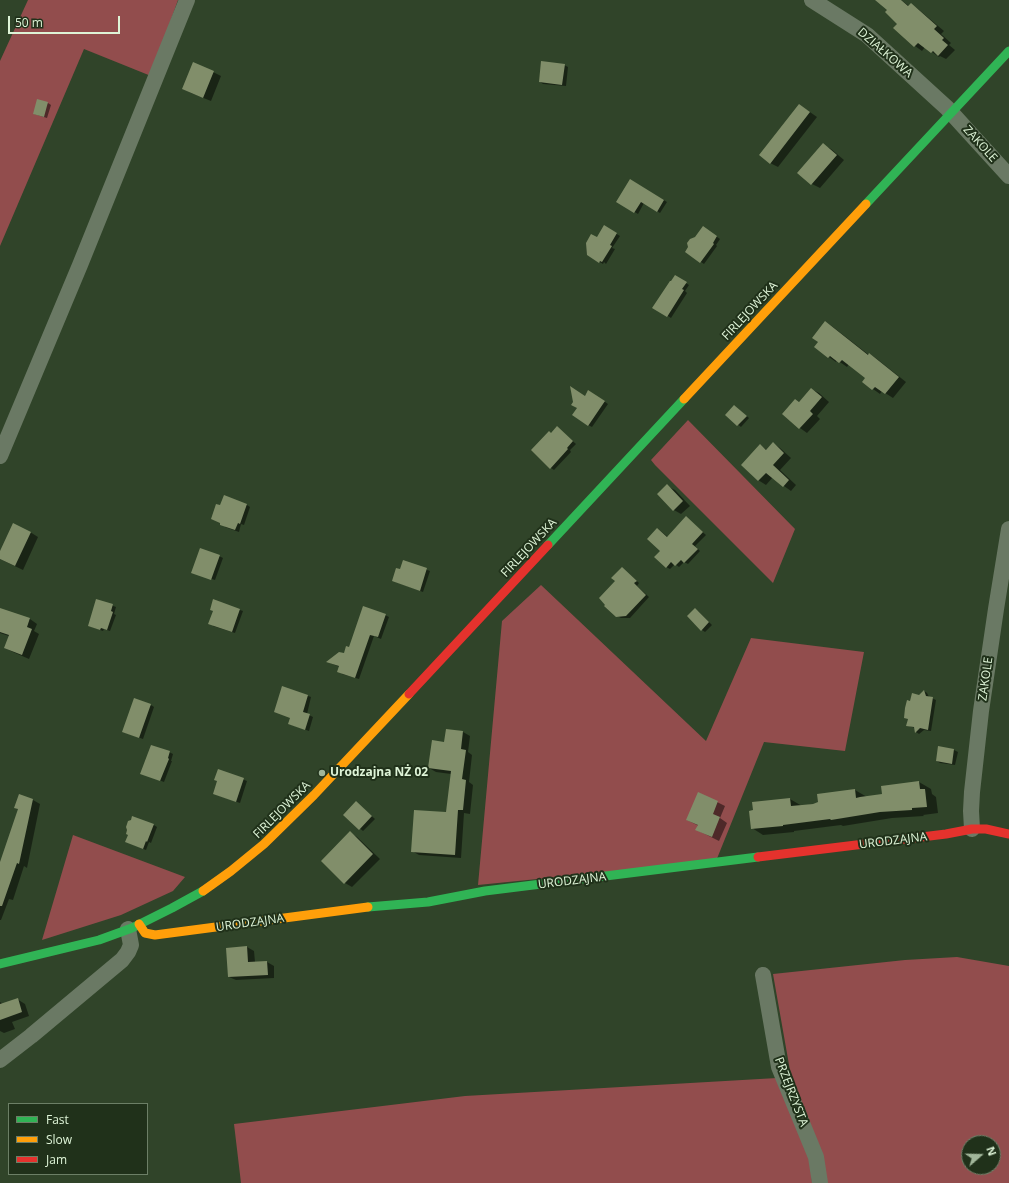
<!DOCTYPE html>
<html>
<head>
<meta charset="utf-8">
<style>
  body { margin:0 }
  #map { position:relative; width:1009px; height:1183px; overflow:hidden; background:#304429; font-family:"Open Sans",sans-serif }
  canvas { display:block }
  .legend { position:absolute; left:8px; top:1103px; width:140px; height:72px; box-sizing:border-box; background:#20311a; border:1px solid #6c7f66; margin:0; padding:5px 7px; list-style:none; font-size:12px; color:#def4d7 }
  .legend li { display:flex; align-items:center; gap:8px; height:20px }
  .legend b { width:20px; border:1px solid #6c7f66 }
  .north { position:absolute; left:961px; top:1135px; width:40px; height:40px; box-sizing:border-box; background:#20311a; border:1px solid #6c7f66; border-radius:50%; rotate:70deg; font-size:11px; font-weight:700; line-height:16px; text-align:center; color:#def4d7 }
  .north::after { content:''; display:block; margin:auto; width:14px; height:18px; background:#a1b69a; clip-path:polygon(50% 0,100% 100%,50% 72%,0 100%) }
  .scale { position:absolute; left:8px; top:16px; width:112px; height:18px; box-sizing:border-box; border:2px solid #def4d7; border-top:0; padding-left:5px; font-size:12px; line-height:14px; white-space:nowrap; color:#def4d7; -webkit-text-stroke:3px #20311a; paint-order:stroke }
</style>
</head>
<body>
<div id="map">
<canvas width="1009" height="1183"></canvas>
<ul class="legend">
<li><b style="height:5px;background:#30b455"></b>Fast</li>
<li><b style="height:5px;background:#ff9f0a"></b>Slow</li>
<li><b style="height:5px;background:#e5322d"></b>Jam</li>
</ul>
<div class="north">N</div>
<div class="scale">50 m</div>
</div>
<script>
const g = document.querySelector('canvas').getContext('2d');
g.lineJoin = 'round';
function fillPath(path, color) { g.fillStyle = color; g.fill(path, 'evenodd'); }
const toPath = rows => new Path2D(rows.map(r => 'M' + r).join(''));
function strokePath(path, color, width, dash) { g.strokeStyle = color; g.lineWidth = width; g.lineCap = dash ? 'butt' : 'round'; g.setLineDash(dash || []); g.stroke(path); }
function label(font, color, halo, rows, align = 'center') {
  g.font = font + ' "Open Sans",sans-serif'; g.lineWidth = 4; g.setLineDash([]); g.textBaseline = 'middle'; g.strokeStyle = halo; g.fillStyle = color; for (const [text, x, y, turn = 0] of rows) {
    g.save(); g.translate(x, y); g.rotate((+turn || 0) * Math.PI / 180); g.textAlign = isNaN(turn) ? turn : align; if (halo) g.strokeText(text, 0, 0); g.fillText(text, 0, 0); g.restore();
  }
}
fillPath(toPath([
  [28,0,178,0,151,76,84,49,0,246,0,61],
  [688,420,795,529,773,583,655,465,651,460],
  [541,585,706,741,751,638,864,652,845,751,764,742,716,861,478,885,502,621],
  [73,835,185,877,173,891,121,915,42,940],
  [957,957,1009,966,1009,1183,827,1183,791,1076,773,974,905,960],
  [969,1143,993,1143,993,1167,969,1167],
  [777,1078,811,1163,812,1183,241,1183,234,1124,465,1096]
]), '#924d4d');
fillPath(toPath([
  [888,0,901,0,909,6,911,4,918,9,944,31,941,34,951,43,949,45,955,50,946,59,940,56,939,57,925,47,922,51,915,46,888,10],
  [564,65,568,67,566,86,543,84,540,82],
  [213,72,221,76,211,101,191,93,183,89],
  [48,103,51,105,47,118,34,114],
  [807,110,817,117,778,167,770,163],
  [823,145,831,149,844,160,820,188,812,184,798,173],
  [631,180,667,202,660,213,644,203,638,214,618,202],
  [605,227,620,236,612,248,615,249,606,264,604,262,603,264,588,255],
  [707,230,720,239,716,245,717,246,704,264,686,252],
  [675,276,689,285,685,291,687,293,671,318,654,307],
  [826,322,833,327,869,355,870,354,877,359,906,382,893,398,882,391,880,394,873,389,866,378,849,364,847,367,837,360,836,362,815,347,819,342],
  [811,389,819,393,829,402,817,416,820,419,807,433,800,428,783,414,796,400,799,402],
  [589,391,608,404,592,427,588,425,585,397],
  [735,406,749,418,741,427,726,415],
  [560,430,576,444,570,450,571,452,554,470,551,468,551,434],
  [773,443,780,448,791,458,780,470,796,485,791,491,784,486,773,477,766,485,758,480,761,446,767,450],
  [667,486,675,490,690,506,681,514,674,510],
  [247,505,250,507,244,525,241,524,239,532,225,527,221,507],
  [689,520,706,535,695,546,700,551,688,564,684,562,679,567,675,564,670,569,666,567,661,551,658,529,668,537],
  [30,532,38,537,23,570,0,559,0,553],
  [219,556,223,558,215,580,194,573],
  [404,561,430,571,423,592,396,582],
  [622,568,639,583,637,586,649,597,630,618,621,618,617,616],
  [97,600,116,607,114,614,116,615,110,631,104,629,103,631,89,626],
  [211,610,240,610,243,611,235,633,213,626,214,611],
  [698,611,712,625,705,632,702,630],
  [0,614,30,619,37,624,34,631,39,634,29,659,13,652,5,648,9,636,0,633],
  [385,615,389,617,381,639,374,636,359,679,342,674,340,667,330,663,344,655],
  [283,687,311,697,307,714,313,717,309,731,289,724,291,718],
  [924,691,927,693,929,697,936,700,931,731,924,730,919,734,916,732,915,728,907,725,911,702,920,696],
  [151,705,154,707,143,739,123,732],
  [463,732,470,736,468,752,472,755,469,782,473,785,470,814,464,813,461,858,419,855,412,851,447,813,451,774,436,772,429,768,445,743],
  [939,748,954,750,958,752,955,765,940,763,937,761],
  [169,752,173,754,171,761,172,761,164,782,142,774],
  [219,770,247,781,240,803,217,795],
  [919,782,931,789,932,794,936,797,938,813,923,815,924,816,892,818,843,826,841,825,794,831,794,832,763,835,752,828,790,799,802,806,814,804,855,790,867,797,883,795],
  [699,793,725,806,720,818,727,823,719,841,697,830,699,826,687,820],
  [33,800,40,804,27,868,24,866,13,900,9,899,1,920,0,920,0,865,19,809,15,807],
  [356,802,375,819,363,831,344,815],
  [154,825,157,827,151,843,149,842,146,850,126,842,129,835],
  [350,833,357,837,380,859,352,887,345,883],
  [247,947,254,951,255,962,267,962,274,966,274,978,236,980,229,977,227,949],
  [17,999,25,1004,29,1016,12,1022,15,1029,4,1033,0,1031,0,1002,3,1004]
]), '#0007');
fillPath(toPath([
  [875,0,901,0,908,6,911,3,937,26,934,29,944,38,942,40,948,45,938,56,933,51,931,53,918,43,914,47,893,28,897,24,885,12,887,10],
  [541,61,565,64,562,85,539,82],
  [193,62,214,71,203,98,182,89],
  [37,99,48,102,44,117,33,114],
  [799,104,810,112,770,164,759,155],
  [823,143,837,155,811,185,797,173],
  [630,179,664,200,657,212,641,202,634,213,616,202],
  [604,225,617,233,610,245,612,246,602,262,600,261,599,263,587,255,586,243,591,234,597,237],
  [703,226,717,236,713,243,714,244,700,263,685,252,688,247,687,243,690,239,695,237],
  [675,275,687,282,682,289,684,290,667,317,652,308,670,281,671,281],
  [825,321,868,355,869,353,899,377,885,394,875,387,872,390,862,382,865,378,842,360,839,363,830,356,828,358,814,347,818,342,812,338],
  [570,386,585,396,588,390,605,401,588,426,572,415,577,408,571,405,573,402],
  [811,388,822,397,810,411,813,414,799,429,782,414,795,399,799,402],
  [734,405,747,416,737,426,725,415],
  [557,426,573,441,567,448,568,449,550,469,531,450,549,431,551,433],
  [773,442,784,453,773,465,789,480,783,487,766,473,758,481,741,465,760,444,766,450],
  [667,484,683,501,673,511,657,494],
  [224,495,247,504,240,524,238,523,235,530,220,525,220,523,211,519,216,504,220,505],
  [686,516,703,532,692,544,698,549,684,563,681,560,675,566,671,562,666,568,654,557,660,551,647,539,657,528,667,537],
  [13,523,31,532,15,566,0,559,0,551],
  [200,548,220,555,211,580,191,573],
  [403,560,427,568,420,591,392,581,396,568,400,569],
  [622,567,637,581,634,583,646,595,626,616,616,617,604,606,605,605,599,598,615,581,611,578],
  [96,599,113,604,111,611,113,612,107,630,101,628,100,630,88,626],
  [213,599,240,609,232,632,208,624,213,611,210,610],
  [363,606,386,614,378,637,370,635,355,678,337,672,339,666,326,662,339,652,344,653,346,646,349,647],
  [0,608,30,618,27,627,32,629,22,655,4,648,9,635,0,632],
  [695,608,709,622,701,631,687,616],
  [282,686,308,695,303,712,310,714,305,730,288,724,290,718,274,712],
  [924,690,926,696,933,697,928,730,920,728,915,733,914,727,906,726,908,719,904,718,905,708,907,700,910,701,912,693,919,695],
  [134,698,151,704,139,738,122,732],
  [446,729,463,731,461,749,466,750,462,779,466,780,463,810,458,810,455,855,411,852,414,810,446,812,451,771,428,768,432,740,444,742],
  [151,745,170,751,168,758,169,759,160,781,140,774],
  [938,746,954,749,952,764,936,761],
  [218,769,244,778,236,802,213,794,217,781,214,780],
  [919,781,920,789,925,789,927,807,912,808,912,810,880,812,831,820,830,819,783,825,783,826,751,829,749,811,753,810,752,802,790,798,791,806,813,804,818,802,817,794,855,789,856,798,860,797,882,794,881,786],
  [698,792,718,801,713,814,720,817,712,837,695,830,698,825,686,820],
  [19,794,33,799,19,864,17,863,2,906,0,906,0,862,18,809,14,808],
  [356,801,372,816,359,830,343,815],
  [132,816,154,824,147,842,146,841,143,849,125,842,128,835,126,834,127,830,126,827,128,821,131,820],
  [350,831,373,854,344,884,321,861],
  [247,946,248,962,267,961,268,975,228,977,226,948],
  [18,998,22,1012,0,1020,0,1004]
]), '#818e6a');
strokePath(toPath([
  [812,0,867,35,947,108,1009,176],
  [0,456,80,265,187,0],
  [972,829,971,811,972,792,981,711,996,609,1009,529],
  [763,975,779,1067,816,1157,820,1183],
  [0,1060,31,1036,122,960,128,952,131,945,128,929]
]), '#6a7964', 16);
strokePath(toPath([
  [866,204,1009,51],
  [548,545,684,399],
  [368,907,428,902,485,891,758,857],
  [0,964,99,940,132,928,172,908,203,891]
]), '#30b455', 9);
strokePath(toPath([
  [684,399,866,204],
  [203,891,231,871,264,844,314,795,409,694],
  [139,924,145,933,155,935,368,907]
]), '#ff9f0a', 9);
strokePath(toPath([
  [409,694,548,545],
  [758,857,946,834,972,829,986,829,1009,834]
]), '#e5322d', 9);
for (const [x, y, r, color] of [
  [322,773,4,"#a1b69a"]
]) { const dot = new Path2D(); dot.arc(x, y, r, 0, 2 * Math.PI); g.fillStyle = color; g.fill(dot); strokePath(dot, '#20311a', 1.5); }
label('12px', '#def4d7', '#20311a', [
  ["DZIAŁKOWA",885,53,41],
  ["ZAKOLE",980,144,48],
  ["FIRLEJOWSKA",750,311,-47],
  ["FIRLEJOWSKA",529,548,-47],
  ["ZAKOLE",986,679,-82],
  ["FIRLEJOWSKA",282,810,-45],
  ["URODZAJNA",893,841,-7],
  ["URODZAJNA",572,881,-7],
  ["URODZAJNA",250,923,-8],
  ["PRZEJRZYSTA",791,1092,69]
]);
label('bold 12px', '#def4d7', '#20311a', [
  ["Urodzajna NŻ 02",330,773]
], 'left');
</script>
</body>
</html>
